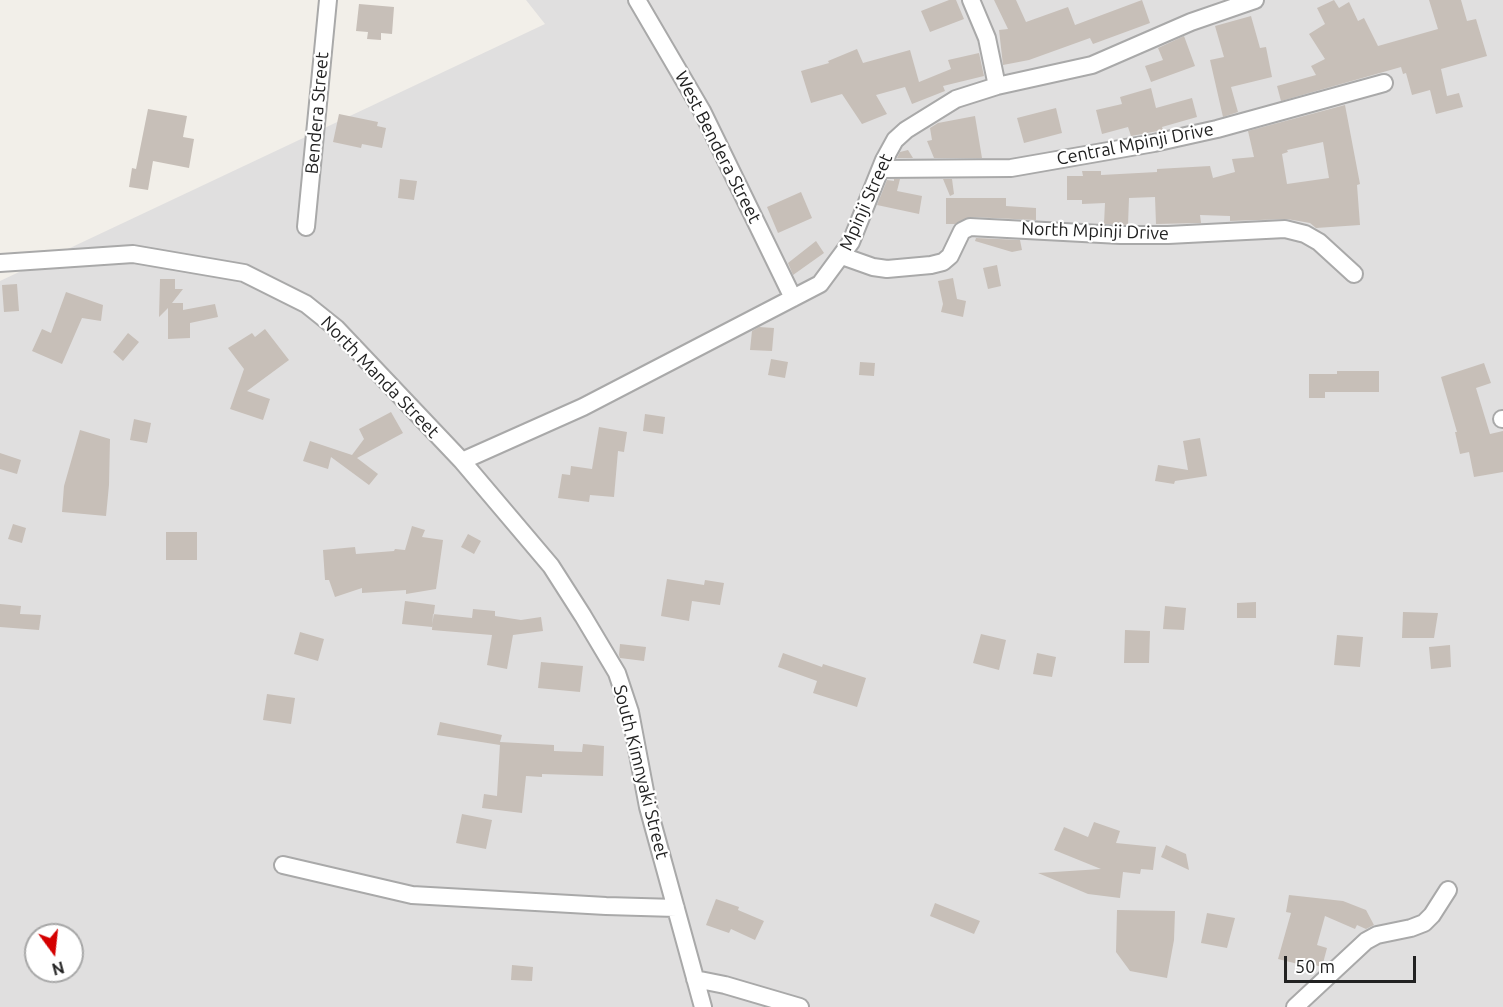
<!DOCTYPE html>
<html>
<head>
<meta charset="utf-8">
<style>
  body { margin:0 }
  #map { position:relative; width:1503px; height:1007px; overflow:hidden; background:#f2efe9; font-family:Ubuntu,sans-serif }
  canvas { display:block }
  .north { position:absolute; left:24px; top:923px; width:60px; height:60px; box-sizing:border-box; background:#fff; border:2px solid #a7a7a7; border-radius:50%; rotate:165deg; font-size:16px; font-weight:700; line-height:24px; text-align:center; color:#222 }
  .north::after { content:''; display:block; margin:auto; width:21px; height:27px; background:#d40000; clip-path:polygon(50% 0,100% 100%,50% 72%,0 100%) }
  .scale { position:absolute; left:1284px; top:956px; width:132px; height:27px; box-sizing:border-box; border:3px solid #222; border-top:0; padding-left:8px; font-size:18px; line-height:21px; white-space:nowrap; color:#222; -webkit-text-stroke:4px #fff; paint-order:stroke }
</style>
</head>
<body>
<div id="map">
<canvas width="1503" height="1007"></canvas>
<div class="north">N</div>
<div class="scale">50 m</div>
</div>
<script>
const g = document.querySelector('canvas').getContext('2d');
g.lineJoin = 'round';
function fillPath(path, color) { g.fillStyle = color; g.fill(path, 'evenodd'); }
const toPath = rows => new Path2D(rows.map(r => 'M' + r).join(''));
function strokePath(path, color, width, dash) { g.strokeStyle = color; g.lineWidth = width; g.lineCap = dash ? 'butt' : 'round'; g.setLineDash(dash || []); g.stroke(path); }
function label(font, color, halo, rows, align = 'center') {
  g.font = font + ' Ubuntu,sans-serif'; g.lineWidth = 4.5; g.setLineDash([]); g.textBaseline = 'middle'; g.strokeStyle = halo; g.fillStyle = color; for (const [text, x, y, turn = 0] of rows) {
    g.save(); g.translate(x, y); g.rotate((+turn || 0) * Math.PI / 180); g.textAlign = isNaN(turn) ? turn : align; if (halo) g.strokeText(text, 0, 0); g.fillText(text, 0, 0); g.restore();
  }
}
fillPath(toPath([
  [526,0,1503,0,1503,1007,0,1007,0,281,545,24],
  [36,935,72,935,72,971,36,971]
]), '#e0dfdf');
fillPath(toPath([
  [949,0,956,0,964,19,930,32,921,11],
  [994,0,1016,0,1026,22,1068,7,1075,25,1142,0,1150,23,1093,44,1090,38,1029,60,1003,65,999,30,1008,29],
  [1334,0,1339,8,1349,2,1358,21,1364,18,1378,46,1438,29,1429,0,1461,0,1467,21,1476,19,1487,56,1441,69,1447,96,1459,93,1463,107,1436,114,1430,90,1412,95,1406,73,1403,74,1401,67,1281,101,1277,86,1316,75,1311,66,1325,59,1309,34,1325,24,1317,8],
  [359,4,394,7,392,34,381,33,381,40,367,39,368,32,356,31],
  [1251,16,1260,48,1266,47,1272,77,1231,87,1238,112,1223,117,1210,60,1224,57,1215,26],
  [1184,36,1195,66,1151,82,1145,66,1163,60,1158,48],
  [857,49,863,63,910,50,919,82,951,69,948,60,979,53,984,76,943,86,945,91,912,104,905,87,876,95,887,114,862,124,842,94,811,103,801,71,829,63,828,61],
  [1151,88,1156,108,1192,98,1197,117,1162,127,1163,130,1131,136,1128,127,1102,134,1096,110,1122,104,1120,97],
  [1345,105,1360,184,1357,185,1360,225,1316,228,1310,223,1287,219,1230,221,1230,216,1200,215,1201,223,1156,224,1155,197,1129,198,1128,225,1104,224,1105,203,1082,204,1082,200,1067,200,1067,176,1083,176,1082,171,1101,171,1101,175,1157,172,1157,169,1210,166,1213,178,1235,172,1232,159,1254,157,1248,131],
  [1323,142,1329,178,1287,184,1282,154,1288,152,1287,150],
  [1056,108,1062,133,1024,143,1017,118],
  [148,109,187,116,183,137,194,139,189,168,153,161,148,190,129,187,132,168,136,169],
  [339,114,378,122,377,126,386,128,382,148,362,144,361,148,333,142],
  [975,116,982,158,934,158,927,141,932,140,930,128,938,123],
  [908,150,913,158,897,158,900,152],
  [400,179,417,181,414,200,398,198],
  [894,179,900,179,897,191,922,196,919,214,877,205,887,180,894,181],
  [943,179,952,179,954,194,950,196],
  [801,192,812,218,778,233,767,207],
  [946,198,1006,198,1006,206,1036,208,1036,220,971,217,955,224,946,224],
  [976,238,1020,240,1022,250,1012,252,975,241],
  [816,241,824,253,793,275,788,263],
  [997,265,1001,286,988,289,983,268],
  [953,278,957,299,966,301,963,317,941,312,943,304,938,281],
  [160,279,175,279,175,289,183,289,172,303,183,303,183,310,215,304,218,317,190,323,190,338,168,339,168,308,159,317],
  [17,284,19,311,4,312,2,285],
  [66,292,103,305,101,321,82,318,62,364,32,351,42,329,51,333],
  [759,327,774,328,772,351,750,350,752,331],
  [265,329,289,360,247,391,270,399,263,420,230,409,244,369,228,348,252,333,255,337],
  [128,333,139,342,123,361,113,352],
  [771,359,788,362,785,378,768,375],
  [860,362,875,363,874,376,859,375],
  [1484,363,1491,383,1476,388,1490,434,1503,431,1503,472,1474,477,1469,452,1460,454,1455,432,1457,432,1441,377],
  [1337,371,1379,371,1379,392,1325,392,1325,398,1309,398,1309,374,1337,374],
  [391,412,403,433,357,458,378,474,369,485,331,457,328,469,303,461,310,441,352,455,364,439,359,429],
  [645,414,665,417,663,434,643,431],
  [134,419,151,423,147,443,130,440],
  [599,427,627,432,624,452,618,451,614,497,590,495,589,502,558,498,562,474,570,475,571,466,592,469],
  [80,430,110,439,109,485,106,516,62,512,64,486],
  [1200,438,1207,476,1175,481,1174,484,1155,481,1158,465,1188,470,1183,441],
  [0,453,21,460,17,474,0,469],
  [13,524,26,528,22,543,8,539],
  [412,526,425,530,422,537,443,540,436,589,406,594,406,590,362,593,362,588,335,597,329,580,325,580,323,550,355,547,356,554,394,551,395,549,405,550],
  [166,532,197,532,197,560,166,560],
  [468,534,481,541,474,554,461,547],
  [667,579,704,585,705,580,724,583,720,605,692,601,689,621,661,616],
  [405,601,435,605,432,627,402,624],
  [1256,602,1256,618,1237,618,1237,603],
  [0,604,21,606,20,614,41,615,39,630,0,627],
  [1165,606,1186,608,1184,630,1163,629],
  [473,609,495,611,495,616,521,620,541,617,543,631,513,635,507,669,487,665,492,635,432,630,433,614,472,618],
  [1403,612,1438,613,1434,638,1402,638],
  [1125,630,1150,631,1149,663,1124,663],
  [300,632,324,639,318,661,294,654],
  [981,634,1006,640,999,670,973,663],
  [1337,635,1363,637,1360,667,1334,665],
  [620,644,646,647,644,661,620,658,619,655],
  [1450,645,1451,667,1431,669,1429,647],
  [783,653,822,667,823,664,866,678,857,707,813,693,817,681,778,667],
  [1037,653,1056,657,1052,677,1033,674],
  [541,662,583,666,580,692,538,688],
  [267,694,295,698,291,724,263,720],
  [440,722,502,735,500,742,554,745,554,751,582,752,583,744,604,746,603,776,542,774,542,777,526,776,522,813,482,808,484,794,497,796,500,744,500,745,437,735],
  [462,814,492,820,486,849,456,843],
  [1094,822,1120,831,1116,843,1156,847,1153,870,1141,869,1140,874,1123,872,1120,898,1088,894,1038,873,1101,869,1054,850,1064,827,1088,837],
  [1166,845,1186,854,1189,870,1161,857],
  [1289,895,1343,901,1366,910,1374,925,1366,929,1357,925,1355,929,1325,916,1317,945,1327,948,1322,967,1303,962,1302,965,1278,959,1291,913,1286,912],
  [716,899,739,907,738,910,764,921,755,940,731,929,729,933,706,925],
  [935,903,980,921,974,934,930,916],
  [1117,910,1175,911,1174,940,1167,978,1130,971,1116,952],
  [1207,913,1235,918,1227,948,1201,943],
  [512,965,533,967,532,981,511,980]
]), '#c7bfb8');
const minor = toPath([
  [637,0,702,111,793,298],
  [971,0,987,38,997,86],
  [881,169,1011,168,1154,143,1217,129,1384,83],
  [306,227,328,0],
  [842,256,873,267,887,269,931,265,943,262,950,256,962,231,970,227,1120,235,1168,235,1285,229,1305,234,1319,242,1354,274],
  [0,263,133,254,244,273,306,304,336,328,462,461,551,566,583,616,617,673,630,712,648,807,703,1007],
  [1502,419,1503,419],
  [462,461,583,407,820,284,851,242,884,160,895,140,906,130,956,99,997,86,1092,65,1191,22,1255,0],
  [283,865,412,895,606,906,676,908],
  [695,979,725,985,800,1007],
  [1295,1007,1366,941,1377,935,1411,928,1424,923,1432,915,1448,890]
]);
strokePath(minor, '#a9a9a9', 20);
strokePath(minor, '#fff', 16);
label('18px', '#222', '#fff', [
  ["Bendera Street",317,113,-85],
  ["Central Mpinji Drive",1135,144,-11],
  ["West Bendera Street",718,147,63],
  ["Mpinji Street",866,202,-66],
  ["North Mpinji Drive",1095,231,2],
  ["North Manda Street",380,377,46],
  ["South Kimnyaki Street",641,772,76]
]);
</script>
</body>
</html>
